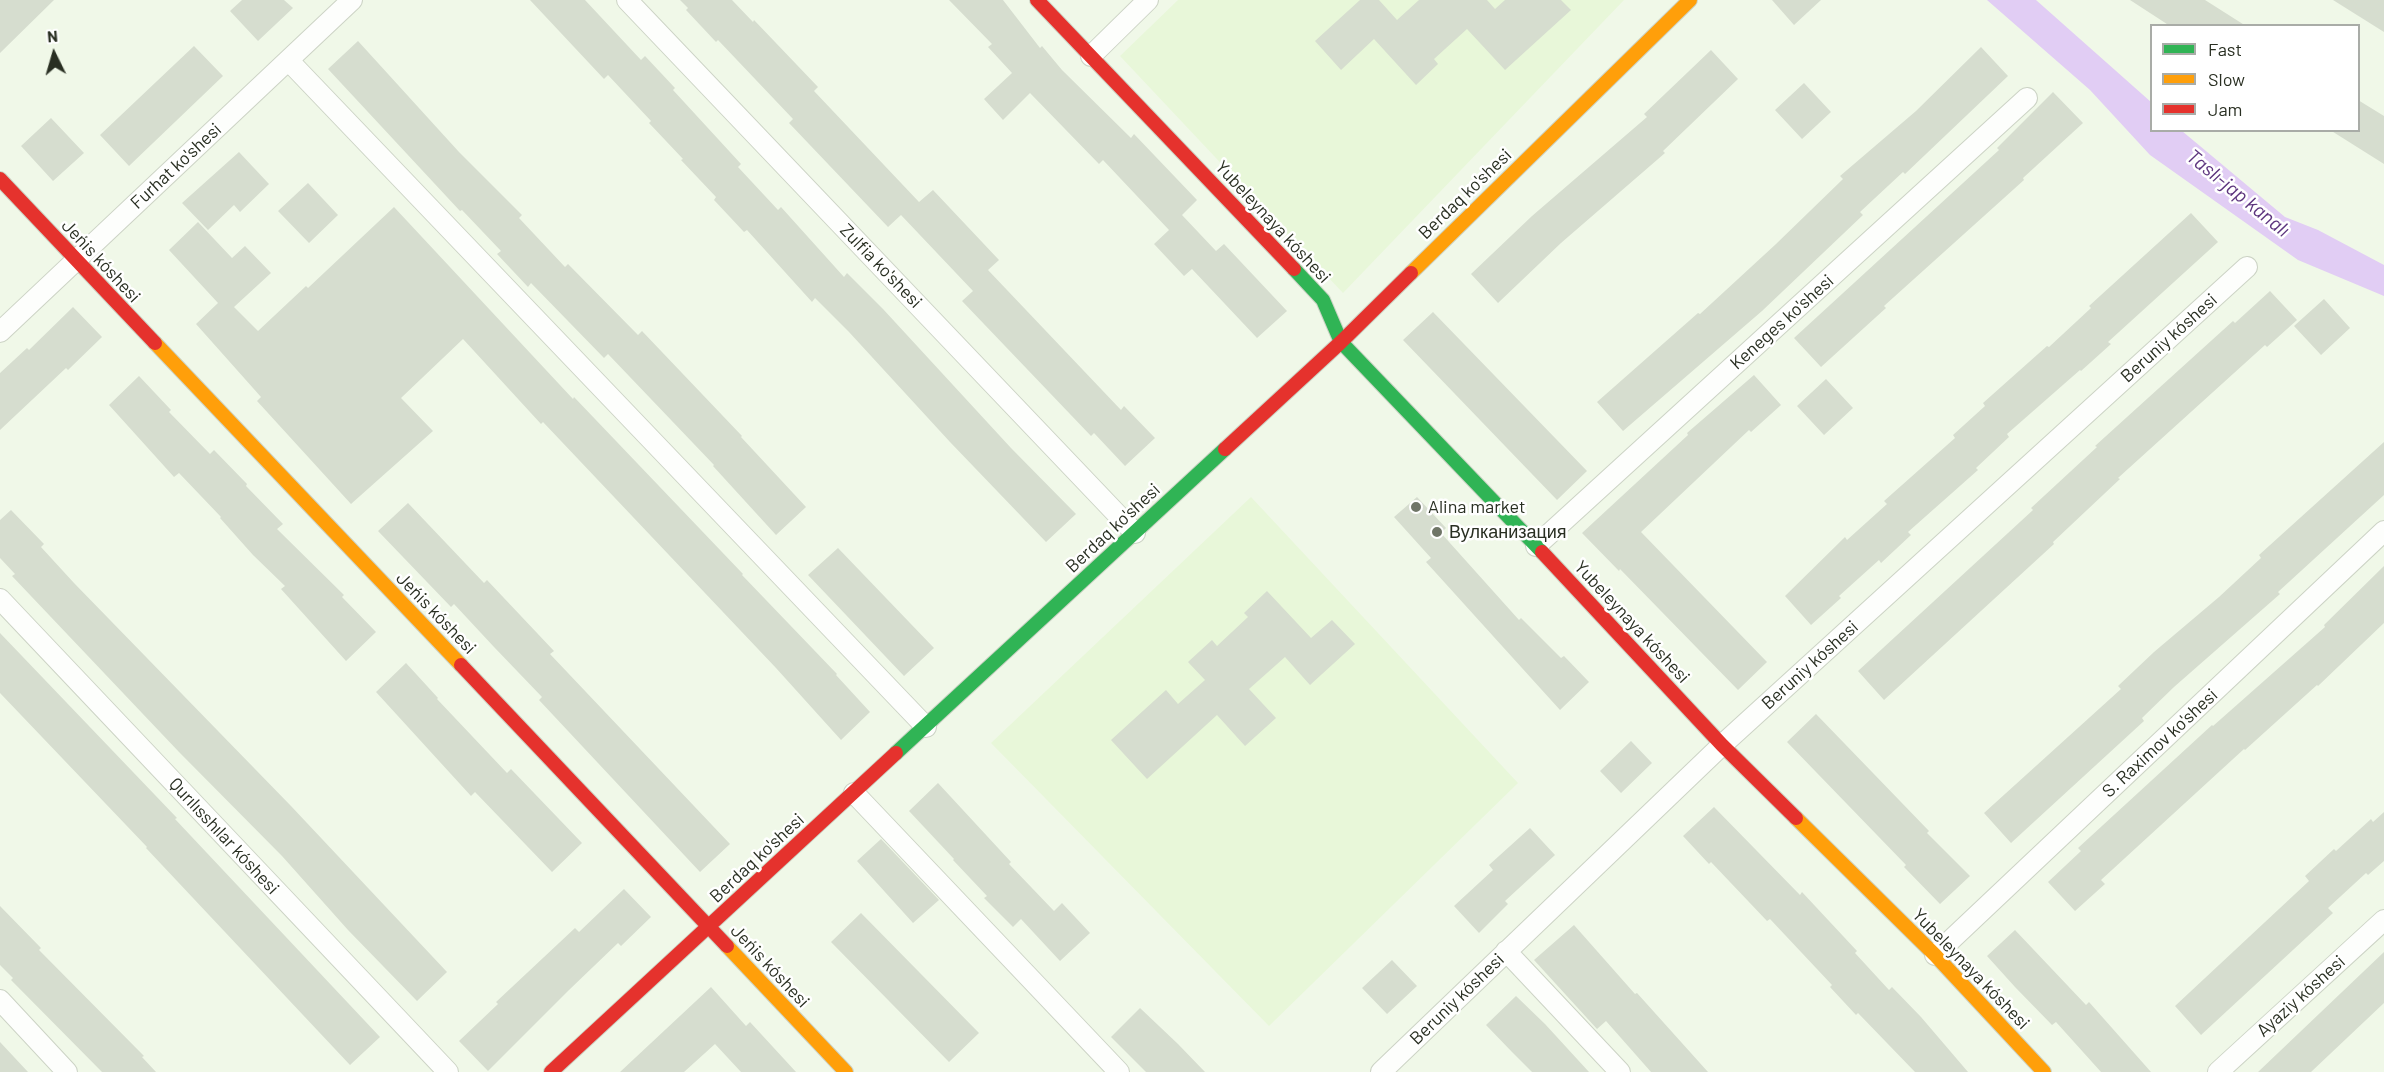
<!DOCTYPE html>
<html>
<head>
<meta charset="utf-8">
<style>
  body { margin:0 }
  #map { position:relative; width:2384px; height:1072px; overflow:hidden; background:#f0f8e8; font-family:Barlow,sans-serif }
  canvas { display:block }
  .legend { position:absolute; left:2150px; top:24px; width:210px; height:108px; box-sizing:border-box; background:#fff; border:2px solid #a9aca7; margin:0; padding:8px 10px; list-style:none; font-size:18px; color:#292f22 }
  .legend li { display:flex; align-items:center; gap:12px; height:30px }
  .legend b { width:30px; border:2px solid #a9aca7 }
  .north { position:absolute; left:24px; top:24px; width:60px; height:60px; -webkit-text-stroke:4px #fff; paint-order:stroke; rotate:355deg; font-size:16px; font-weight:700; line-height:24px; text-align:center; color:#292f22 }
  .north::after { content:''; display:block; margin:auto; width:21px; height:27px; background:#292f22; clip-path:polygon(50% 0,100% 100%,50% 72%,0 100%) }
</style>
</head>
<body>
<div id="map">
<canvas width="2384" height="1072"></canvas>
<ul class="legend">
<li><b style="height:8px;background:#30b455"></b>Fast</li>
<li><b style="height:8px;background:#ff9f0a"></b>Slow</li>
<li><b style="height:8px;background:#e5322d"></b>Jam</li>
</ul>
<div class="north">N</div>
</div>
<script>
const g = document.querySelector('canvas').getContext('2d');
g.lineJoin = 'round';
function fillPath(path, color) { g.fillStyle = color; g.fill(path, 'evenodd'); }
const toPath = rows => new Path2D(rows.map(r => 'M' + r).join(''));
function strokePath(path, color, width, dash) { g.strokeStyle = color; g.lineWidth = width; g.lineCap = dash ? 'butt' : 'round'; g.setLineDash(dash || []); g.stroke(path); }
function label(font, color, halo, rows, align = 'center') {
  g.font = font + ' Barlow,sans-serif'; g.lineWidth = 5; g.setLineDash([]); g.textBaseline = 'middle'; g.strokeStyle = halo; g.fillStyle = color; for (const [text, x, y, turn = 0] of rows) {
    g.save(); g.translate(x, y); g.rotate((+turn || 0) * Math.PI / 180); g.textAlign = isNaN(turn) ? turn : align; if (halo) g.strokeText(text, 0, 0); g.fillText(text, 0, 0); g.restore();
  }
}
fillPath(toPath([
  [1178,0,1624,0,1343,293,1120,56],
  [1251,497,1518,783,1269,1026,991,743]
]), '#e8f7d9');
fillPath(toPath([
  [1987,0,2036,0,2151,102,2152,130,2182,131,2285,217,2318,230,2384,265,2384,296,2298,260,2150,155,2090,90]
]), '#e1cdf4');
fillPath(toPath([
  [0,0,54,0,0,53],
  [242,0,284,0,293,8,258,41,230,11],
  [530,0,585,0,641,60,645,56,675,88,673,90,741,164,738,167,778,210,781,207,844,277,847,273,883,309,1011,448,1076,514,1046,542,950,442,849,332,815,298,812,302,747,230,744,232,714,200,716,197,681,160,683,159,649,123,651,121,608,75,604,79],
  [680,0,732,0,753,22,754,20,818,87,814,91,919,202,933,190,999,260,988,270,1121,410,1124,406,1155,438,1125,466,1094,433,1091,436,962,301,973,291,901,215,888,227,789,123,793,119,718,40,716,42,686,10,688,8],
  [949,0,1003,0,1040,48,1042,46,1062,70,1131,138,1134,134,1197,200,1182,215,1216,251,1224,244,1287,311,1257,338,1192,269,1184,276,1154,244,1169,230,1103,160,1099,164,1030,93,1003,120,984,99,1012,73,988,47,992,44],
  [1360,0,1379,0,1397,20,1419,0,1487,0,1495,9,1505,0,1561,0,1571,10,1505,70,1467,29,1434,59,1438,64,1416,85,1374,39,1341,70,1315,41],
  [1772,0,1821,0,1794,25],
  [2130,0,2205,0,2246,26,2170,26],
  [2333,0,2384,0,2384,32],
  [358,41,459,152,522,215,519,218,565,267,568,264,638,335,642,331,742,436,741,437,806,507,776,535,713,466,714,465,608,354,604,358,531,283,528,287,497,254,501,251,462,210,460,211,328,69],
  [194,46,223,76,129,166,100,135],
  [1981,47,2008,76,1905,174,1903,172,1860,212,1863,215,1762,311,1623,431,1597,402,1698,313,1700,314,1776,244,1843,179,1840,176,1916,111],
  [1711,50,1738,79,1663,151,1665,153,1561,243,1498,303,1471,274,1532,216,1647,117,1644,114],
  [1804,83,1831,112,1802,139,1775,110],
  [2053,92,2083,123,2023,178,2024,180,1884,306,1886,308,1821,367,1794,338,1999,150,1997,148],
  [2358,100,2384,116,2384,164,2330,130,2358,130],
  [51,118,84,153,53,181,21,146],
  [239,152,269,184,240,212,234,205,208,230,182,203],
  [308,183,338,215,309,243,278,211],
  [394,207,573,399,574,397,743,574,742,575,837,674,836,675,870,712,841,740,776,668,543,422,541,424,463,339,401,398,433,431,351,504,257,401,261,397,196,324,218,303,169,250,198,222,232,258,245,246,271,273,234,307,258,331,306,286,308,288],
  [2191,213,2218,242,2108,342,2111,344,2081,371,2080,370,2007,434,2009,437,1976,468,1978,470,1908,532,1911,535,1881,563,1879,560,1839,596,1841,598,1811,625,1785,596,1845,537,1847,540,1887,504,1884,501,1955,438,1953,435,1985,406,1983,403,2047,346,2049,347,2091,308,2089,306],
  [2270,291,2297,320,2267,347,2265,345,2118,478,2120,479,2053,542,2054,544,1884,700,1858,671,2033,510,2031,508,2097,447,2095,446,2233,321,2235,323],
  [2324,299,2350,328,2321,355,2294,326],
  [73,307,102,337,68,370,66,368,0,430,0,373,27,348,29,350],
  [1433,312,1587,471,1557,500,1403,340],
  [1754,375,1781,405,1751,432,1749,430,1641,532,1767,662,1738,690,1620,569,1619,571,1582,533,1688,435,1687,433],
  [139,376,171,410,169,412,210,454,214,450,247,484,246,486,283,524,277,529,344,595,342,597,376,632,346,661,281,589,285,586,253,555,220,518,221,517,179,473,174,477,109,405],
  [1826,379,1853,408,1824,435,1797,406],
  [2384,442,2384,495,2278,592,2280,594,2174,687,2142,718,2144,721,2011,843,1984,813,2121,689,2118,686,2154,652,2219,597,2261,558,2259,555],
  [1417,497,1446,528,1441,533,1519,620,1521,618,1561,658,1564,656,1589,682,1560,710,1426,562,1431,558,1394,517],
  [408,503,484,583,487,580,554,651,550,654,730,844,700,872,539,700,542,697,494,647,454,604,451,607,378,531],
  [11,510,44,544,41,547,74,583,291,806,447,972,417,1001,348,930,282,856,179,752,12,576,15,574,0,558,0,520],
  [838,548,934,648,904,676,808,575],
  [2384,566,2384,623,2318,686,2317,685,2245,750,2244,749,2101,880,2105,884,2075,911,2048,882,2081,851,2078,848,2212,725,2213,726,2325,627,2324,625],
  [1267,591,1311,638,1332,620,1355,644,1310,685,1285,657,1249,689,1276,718,1245,746,1217,715,1147,779,1111,740,1166,690,1178,704,1205,680,1188,662,1212,640,1217,646,1248,617,1244,613],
  [0,633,177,818,175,819,380,1037,350,1065,146,848,147,847,0,693],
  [406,663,438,698,437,699,507,773,511,769,582,843,552,872,475,792,471,796,376,692],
  [1816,714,1929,831,1927,833,1970,876,1940,904,1904,867,1906,865,1787,742],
  [1631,741,1652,763,1621,793,1600,771],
  [938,783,1011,862,1009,864,1054,911,1062,903,1090,933,1060,961,1021,919,1013,927,984,898,987,896,953,860,954,859,909,811],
  [1714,807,1800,895,1802,892,1857,951,1855,953,1889,990,1892,987,1921,1017,1968,1072,1915,1072,1858,1013,1856,1015,1830,987,1832,985,1770,919,1767,921,1711,862,1709,864,1683,836],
  [2384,812,2384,861,2368,875,2366,873,2328,908,2333,913,2201,1035,2175,1006,2309,881,2305,876,2334,849,2336,851,2371,819,2373,822],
  [1530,828,1555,855,1505,901,1508,904,1479,933,1454,906,1493,870,1489,865],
  [881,839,939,900,913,923,857,861],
  [624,889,651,917,621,946,618,943,569,990,488,1071,459,1041,498,1004,496,1002,575,928,579,932],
  [0,906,41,948,39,950,144,1056,142,1057,156,1072,102,1072,11,980,13,978,0,965],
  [861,913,979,1033,949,1062,831,942],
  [1574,925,1635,994,1637,993,1708,1072,1651,1072,1606,1021,1597,1029,1534,960],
  [2015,930,2086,1005,2089,1002,2151,1072,2101,1072,2056,1022,2052,1025,2015,987,1987,956],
  [2384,952,2384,1003,2311,1072,2258,1072],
  [1392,960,1417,986,1387,1014,1362,988],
  [711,987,746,1026,750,1022,796,1072,741,1072,715,1044,684,1072,620,1072],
  [1516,996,1545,1024,1589,1072,1532,1072,1512,1052,1486,1025],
  [1140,1008,1178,1044,1205,1072,1146,1072,1111,1037],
  [0,1042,28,1072,0,1072]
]), '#d6ddcf');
const street = toPath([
  [627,0,1135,533],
  [1091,56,1148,0],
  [289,61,926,727],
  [0,332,352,0],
  [1536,546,2027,98],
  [0,599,448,1072],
  [854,793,1119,1072],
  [1506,951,1620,1072],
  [1935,955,2384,531],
  [0,1000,67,1072],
  [1381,1072,1722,745,2247,267],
  [2218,1072,2384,920]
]);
const fast = toPath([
  [1294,269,1323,300,1341,342,1542,552],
  [896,753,1225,449]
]);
const slow = toPath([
  [1411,273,1690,0],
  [155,343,461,665],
  [1796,818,1935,955,2044,1072],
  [727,946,846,1072]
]);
const jam = toPath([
  [1037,0,1294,269],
  [0,179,155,343],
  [1225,449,1341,342,1411,273],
  [1542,552,1722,745,1796,818],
  [461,665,727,946],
  [551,1072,896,753]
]);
strokePath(street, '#ccd3c5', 22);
strokePath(fast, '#ccd3c5', 16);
strokePath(slow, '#ccd3c5', 16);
strokePath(jam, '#ccd3c5', 16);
strokePath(street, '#fdfefc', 20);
strokePath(fast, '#30b455', 14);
strokePath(slow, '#ff9f0a', 14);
strokePath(jam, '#e5322d', 14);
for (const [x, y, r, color] of [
  [1416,507,6,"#6f7567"],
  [1437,532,6,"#6f7567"]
]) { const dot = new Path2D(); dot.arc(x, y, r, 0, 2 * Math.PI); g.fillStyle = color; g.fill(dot); strokePath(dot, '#fff', 2); }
label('18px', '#292f22', '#fff', [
  ["Furhat ko'shesi",176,166,-43],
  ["Berdaq ko'shesi",1465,194,-44],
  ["Yubeleynaya kóshesi",1273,222,47],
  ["Jeńis kóshesi",101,261,47],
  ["Zulfia ko'shesi",881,266,46],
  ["Keneges ko'shesi",1782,322,-42],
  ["Beruniy kóshesi",2169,338,-42],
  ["Berdaq ko'shesi",1113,528,-43],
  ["Jeńis kóshesi",436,613,46],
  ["Yubeleynaya kóshesi",1632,622,47],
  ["Beruniy kóshesi",1810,665,-42],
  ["S. Raximov ko'shesi",2160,743,-43],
  ["Qurılısshılar kóshesi",224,836,47],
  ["Berdaq ko'shesi",757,858,-43],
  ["Jeńis kóshesi",770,966,47],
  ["Yubeleynaya kóshesi",1971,969,46],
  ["Ayaziy kóshesi",2301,996,-42],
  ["Beruniy kóshesi",1457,999,-44]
]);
label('18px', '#292f22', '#fff', [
  ["Alina market",1428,507],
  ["Вулканизация",1449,532]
], 'left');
label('italic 20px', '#5d357e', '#fff', [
  ["Taslı-jap kanalı",2238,193,39]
]);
</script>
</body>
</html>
